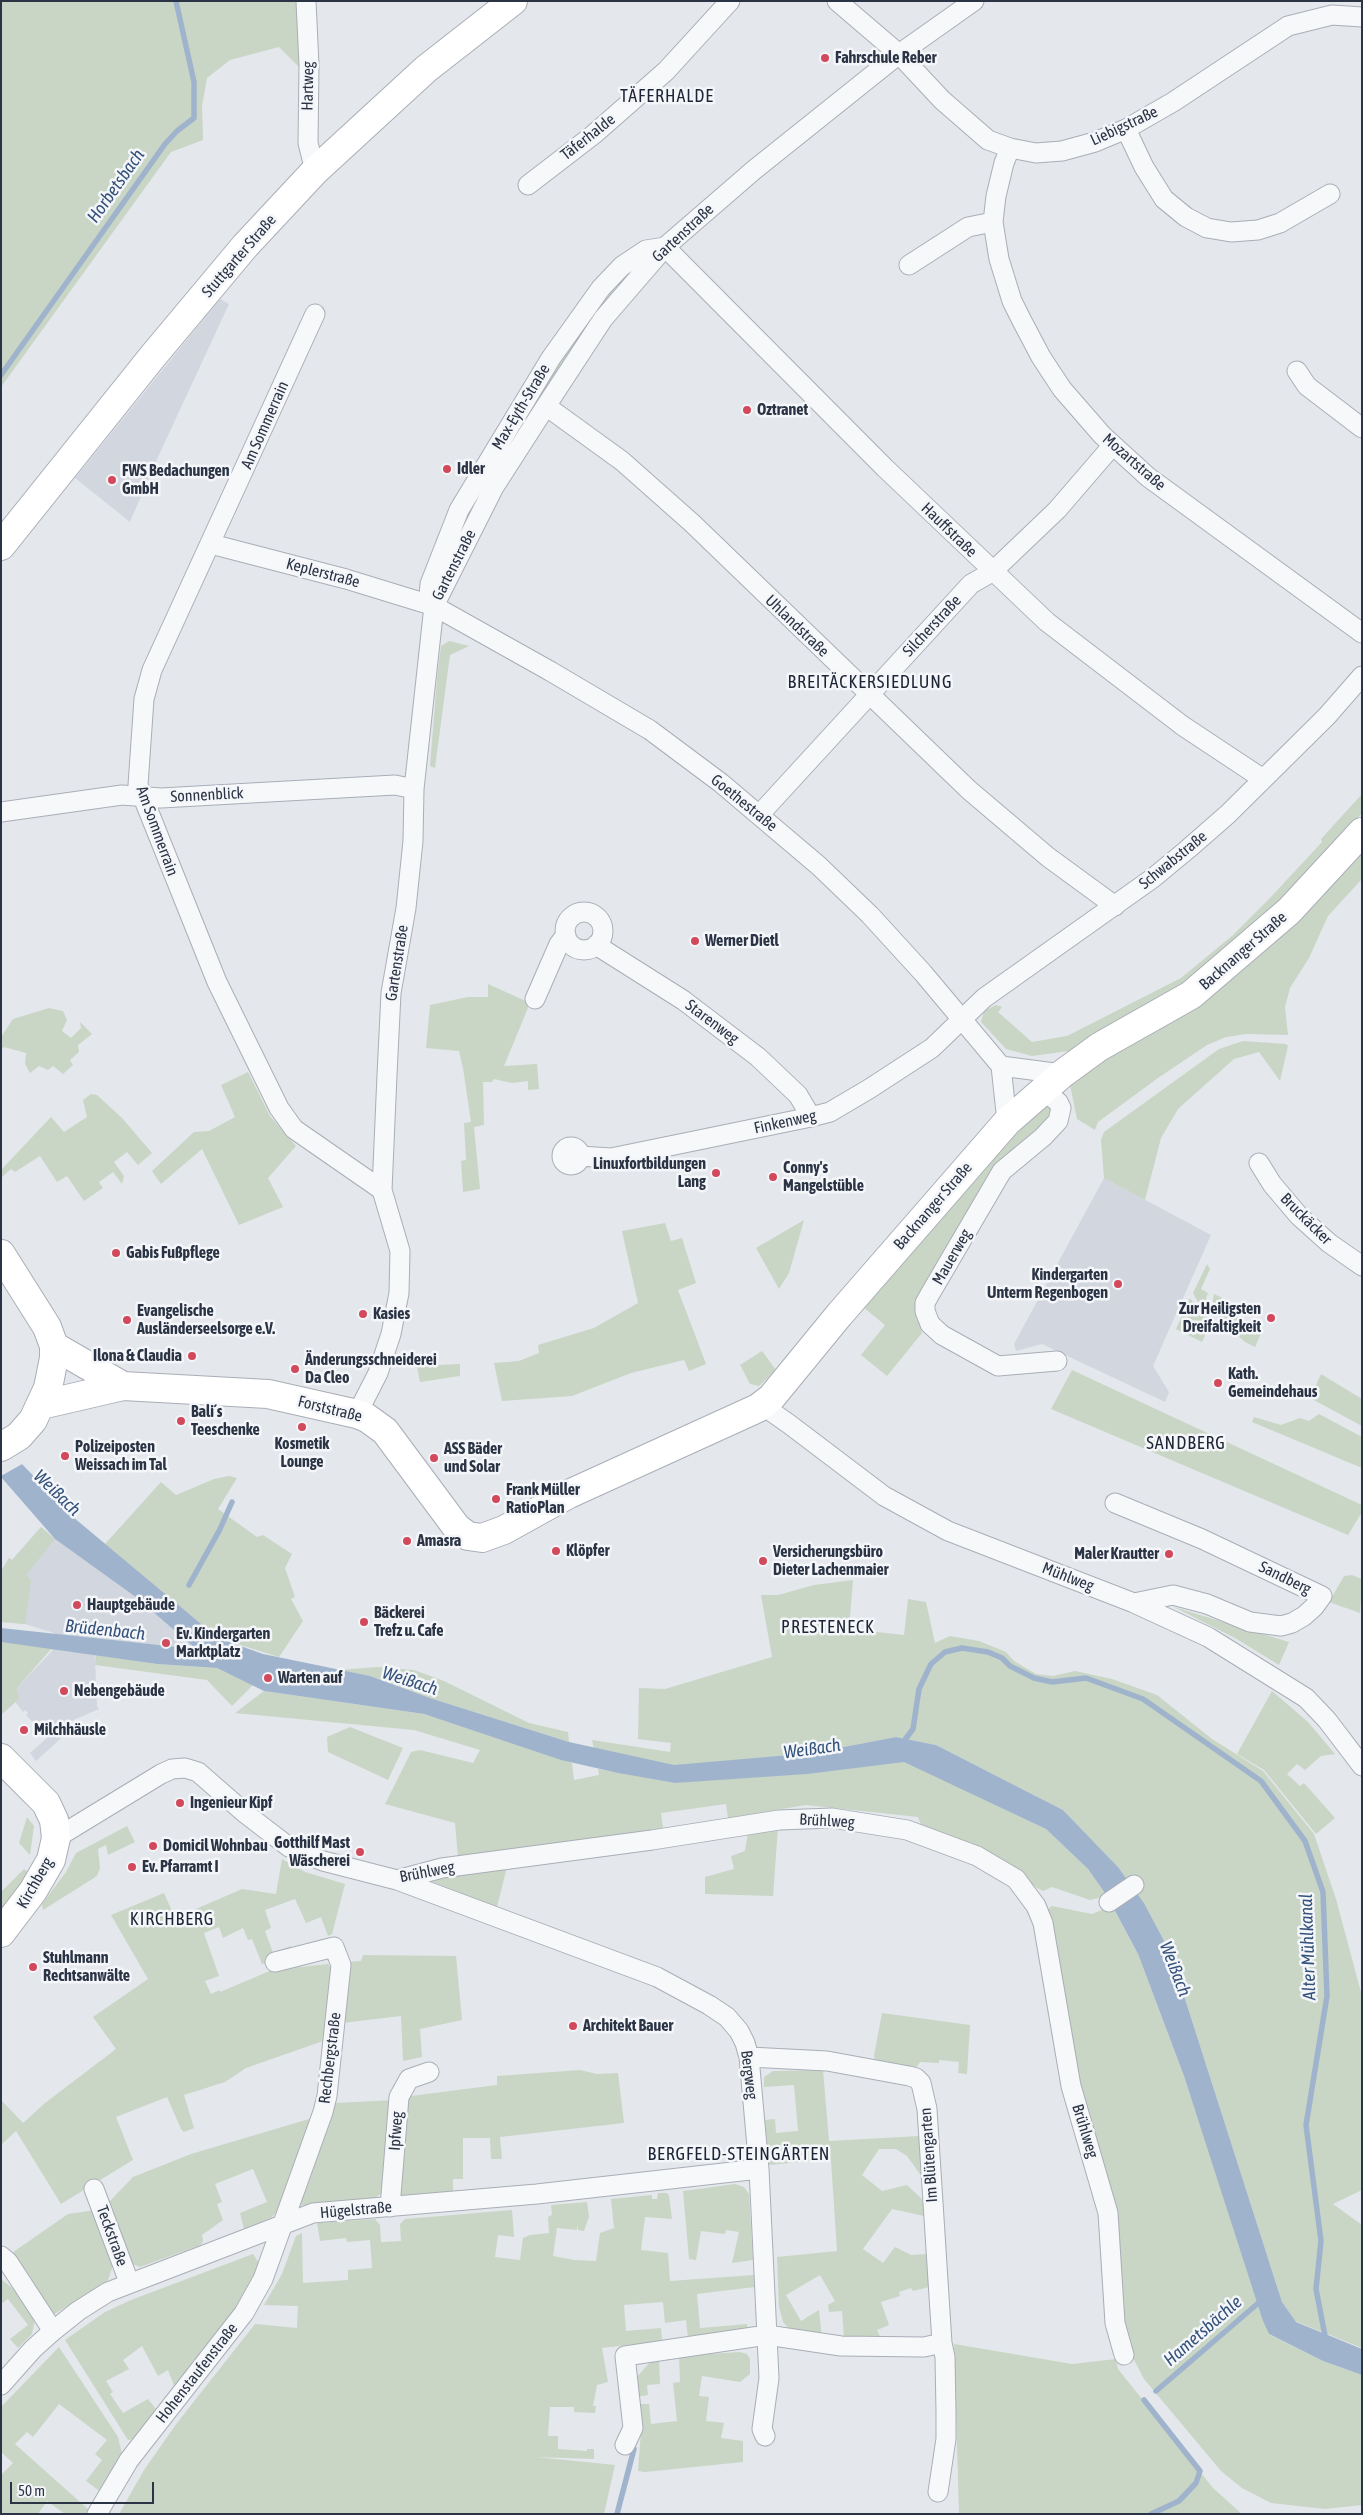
<!DOCTYPE html>
<html>
<head>
<meta charset="utf-8">
<style>
  body { margin:0 }
  #map { position:relative; width:1363px; height:2515px; overflow:hidden; background:#e4e7ec; font-family:"Asap Condensed",sans-serif }
  canvas { display:block }
  .frame { position:absolute; inset:0; border:2px solid #2b3445; pointer-events:none }
  .scale { position:absolute; left:10px; top:2482px; width:144px; height:22px; box-sizing:border-box; border:2px solid #2b3445; border-top:0; padding-left:6px; font-size:15px; line-height:18px; white-space:nowrap; color:#2b3445; -webkit-text-stroke:4px #f4f6f9; paint-order:stroke }
</style>
</head>
<body>
<div id="map">
<canvas width="1363" height="2515"></canvas>
<div class="frame"></div>
<div class="scale">50 m</div>
</div>
<script>
const g = document.querySelector('canvas').getContext('2d');
g.lineJoin = 'round';
function fillPath(path, color) { g.fillStyle = color; g.fill(path, 'evenodd'); }
const toPath = rows => new Path2D(rows.map(r => 'M' + r).join(''));
function strokePath(path, color, width, dash) { g.strokeStyle = color; g.lineWidth = width; g.lineCap = dash ? 'butt' : 'round'; g.setLineDash(dash || []); g.stroke(path); }
function label(font, color, halo, rows, align = 'center') {
  g.font = font + ' "Asap Condensed",sans-serif'; g.lineWidth = 5; g.setLineDash([]); g.textBaseline = 'middle'; g.strokeStyle = halo; g.fillStyle = color; for (const [text, x, y, turn = 0] of rows) {
    g.save(); g.translate(x, y); g.rotate((+turn || 0) * Math.PI / 180); g.textAlign = isNaN(turn) ? turn : align; if (halo) g.strokeText(text, 0, 0); g.fillText(text, 0, 0); g.restore();
  }
}
fillPath(toPath([
  [220,299,229,304,158,457,130,522,75,478],
  [1104,1178,1211,1235,1153,1366,1169,1392,1165,1402,1042,1344,1016,1351,1014,1344],
  [41,1527,55,1539,137,1598,197,1649,99,1639,95,1660,97,1706,99,1709,64,1724,68,1732,36,1761,30,1753,47,1738,26,1715,28,1713,26,1710,23,1712,15,1702,19,1699,17,1688,52,1651,54,1633,25,1624,1,1622,1,1571,9,1558,12,1560]
]), '#d2d6de');
fillPath(toPath([
  [1,1,297,1,301,69,279,47,230,60,207,78,202,106,203,140,171,152,1,387],
  [625,275,587,327,476,503,457,537,453,535,595,303],
  [449,641,469,646,450,655,435,768,430,766,437,679,441,646],
  [1362,794,1362,813,1330,849,1277,908,1187,987,1069,1051,1032,1056,1006,1049,981,1022,984,1011,996,1005,1002,1007,998,1012,1032,1042,1067,1036,1181,978,1233,935,1269,899,1322,842,1321,839],
  [1362,845,1362,879,1328,916,1309,958,1290,988,1285,1007,1288,1035,1246,1034,1226,1037,1207,1045,1158,1078,1098,1122,1095,1130,1077,1119,1070,1085],
  [488,984,530,1003,504,1066,537,1064,539,1089,528,1090,528,1081,512,1083,494,1079,492,1082,483,1082,484,1125,474,1127,480,1189,463,1192,461,1161,466,1160,464,1123,471,1122,463,1068,459,1051,426,1048,430,1005,468,997,488,997],
  [49,1008,63,1011,67,1020,62,1031,71,1038,81,1028,80,1022,92,1034,78,1045,79,1052,70,1060,73,1065,63,1074,53,1066,48,1070,39,1066,30,1073,25,1064,26,1053,4,1047,1,1050,1,1037,13,1019],
  [1243,1041,1286,1044,1288,1046,1280,1081,1259,1052,1234,1059,1178,1109,1161,1138,1145,1200,1104,1178,1101,1140,1104,1132,1219,1049],
  [248,1072,270,1116,296,1146,268,1178,283,1207,239,1225,202,1149,161,1184,152,1171,194,1132,209,1131,235,1117,221,1085],
  [91,1094,97,1095,122,1118,152,1153,138,1165,127,1152,114,1162,124,1176,122,1184,113,1172,99,1182,103,1188,84,1201,67,1176,57,1182,40,1156,15,1172,11,1169,1,1178,1,1170,51,1117,64,1132,87,1117,83,1100],
  [1047,1105,1051,1107,1053,1112,916,1303,922,1333,887,1376,861,1355,885,1325,863,1307,1000,1149],
  [804,1220,789,1273,779,1289,756,1248],
  [665,1223,671,1241,682,1238,696,1283,678,1290,706,1364,689,1371,684,1360,631,1373,572,1396,502,1401,494,1363,519,1361,539,1353,538,1345,594,1328,638,1303,622,1231],
  [1207,1264,1210,1269,1201,1289,1208,1293,1206,1298,1212,1316,1203,1311,1193,1293],
  [1214,1294,1222,1298,1218,1308,1263,1329,1255,1347,1245,1342,1221,1320,1212,1307],
  [1190,1298,1201,1315,1212,1321,1202,1342,1176,1329],
  [762,1351,776,1370,759,1386,750,1384,740,1365],
  [460,1364,460,1376,420,1382,417,1366],
  [1072,1370,1362,1505,1362,1512,1348,1535,1051,1409],
  [1321,1374,1362,1399,1362,1426,1310,1398],
  [1319,1414,1362,1437,1362,1468,1252,1422,1254,1417,1281,1425,1300,1418,1309,1421],
  [229,1476,237,1478,218,1509,257,1537,263,1535,292,1554,285,1568,295,1597,291,1599,303,1621,279,1657,218,1638,105,1544,161,1482,176,1495,214,1479],
  [41,1527,55,1539,26,1575,31,1580,25,1624,1,1622,1,1571,9,1558,12,1560],
  [1352,1575,1362,1579,1360,1613,1329,1602,1344,1576],
  [853,1580,849,1629,904,1635,908,1599,926,1602,935,1643,950,1636,979,1641,1006,1652,1014,1661,1036,1674,1053,1676,1075,1671,1112,1679,1157,1695,1212,1739,1263,1771,1314,1834,1336,1899,1362,1996,1362,2190,1333,2204,1362,2225,1362,2348,1295,2321,1282,2302,1170,1952,1144,1903,1118,1867,1063,1810,936,1745,896,1737,812,1753,674,1766,594,1749,592,1740,670,1752,671,1743,638,1739,639,1688,665,1689,772,1657,761,1595,778,1595,814,1585],
  [1174,1607,1289,1642,1279,1665,1235,1638],
  [1,1642,52,1648,17,1688,19,1699,1,1715],
  [96,1655,157,1664,217,1668,253,1685,232,1706,207,1680,95,1665],
  [377,1667,414,1670,444,1681,529,1723,568,1732,569,1742,430,1698,370,1676,339,1670],
  [264,1691,424,1714,572,1763,574,1780,599,1775,598,1769,675,1783,903,1760,1046,1829,1088,1869,1107,1896,1090,1900,1052,1887,1043,1891,922,1828,918,1817,806,1805,728,1818,726,1804,661,1813,663,1828,514,1851,458,1857,455,1823,385,1804,411,1752,420,1750,473,1763,480,1750,414,1730,235,1713],
  [1272,1691,1308,1722,1335,1754,1321,1756,1305,1770,1297,1764,1287,1774,1300,1786,1304,1783,1335,1818,1316,1834,1264,1770,1237,1754],
  [350,1727,403,1748,388,1780,328,1752,327,1737],
  [27,1817,34,1826,30,1855,19,1843],
  [127,1826,135,1842,108,1855,106,1845,98,1849,100,1868,97,1876,43,1910,42,1904,66,1872,76,1853],
  [778,1827,773,1896,705,1894,705,1877,734,1869,731,1856,745,1851,748,1832],
  [282,1859,305,1872,345,1884,332,1934,328,1936,321,1917,306,1923,295,1899,265,1910,271,1928,265,1931,273,1953,291,1946,292,1950,270,1961,262,1964,252,1939,248,1940,243,1928,223,1938,219,1927,204,1933,219,1976,205,1981,211,1994,220,1990,220,1992,272,1970,328,1964,334,1971,326,2040,246,2068,225,2082,184,2095,194,2128,184,2132,181,2129,167,2097,116,2117,133,2160,61,2204,16,2131,1,2145,1,2100,23,2123,45,2103,116,2049,93,2017,148,1979,111,1915,164,1893,175,1918,242,1889,276,1894],
  [507,1867,497,1907,430,1881,431,1877],
  [24,1869,29,1873,1,1910,1,1892],
  [1052,1906,1092,1914,1112,1906,1138,1954,1184,2076,1270,2335,1323,2361,1362,2375,1362,2505,1325,2509,1271,2503,1242,2488,1221,2471,1144,2379,1130,2352,1044,1912],
  [363,1955,456,1956,462,2020,420,2029,422,2057,403,2061,401,2016,342,2023,348,1962,361,1961],
  [882,2013,970,2025,967,2074,958,2073,959,2062,939,2060,939,2063,920,2062,916,2068,875,2061,874,2056],
  [580,2070,597,2074,618,2073,624,2123,500,2137,502,2159,491,2159,490,2138,463,2138,463,2179,453,2179,453,2194,403,2199,395,2189,403,2097,497,2085,497,2076],
  [823,2070,829,2141,919,2136,922,2177,907,2156,896,2149,879,2149,862,2175,882,2191,907,2185,923,2200,924,2216,892,2209,863,2249,883,2263,895,2247,911,2255,926,2254,929,2287,913,2291,911,2288,899,2292,900,2296,881,2302,889,2325,877,2330,881,2338,844,2338,842,2311,829,2312,828,2305,835,2301,820,2275,786,2295,801,2321,819,2310,822,2338,791,2331,783,2322,779,2307,777,2257,837,2251,831,2161,830,2159,769,2165,765,2120,775,2119,776,2133,798,2131,794,2085,764,2087,764,2077,773,2071],
  [395,2100,387,2189,371,2201,296,2206,334,2103],
  [309,2119,311,2122,282,2206,271,2218,244,2229,240,2213,267,2202,253,2169,215,2184,222,2202,217,2204,223,2220,202,2235,203,2241,201,2245,140,2267,128,2262,108,2203,133,2177,191,2154],
  [735,2184,744,2187,749,2194,753,2260,732,2263,739,2232,726,2230,725,2234,701,2231,696,2260,689,2259,683,2191],
  [658,2193,667,2193,669,2196,672,2219,645,2217,641,2250,668,2253,670,2281,754,2275,755,2287,697,2294,700,2328,747,2324,748,2332,688,2338,686,2320,665,2323,663,2302,624,2305,626,2331,661,2328,662,2341,602,2348,608,2382,597,2385,593,2406,596,2406,595,2413,574,2412,574,2407,550,2407,548,2436,558,2436,558,2449,587,2451,587,2449,594,2449,594,2459,536,2457,615,2465,604,2514,119,2514,144,2470,177,2423,255,2324,297,2328,298,2306,264,2305,282,2274,296,2236,302,2233,303,2283,348,2280,348,2270,372,2268,370,2240,347,2242,346,2238,320,2241,317,2223,375,2219,380,2225,381,2242,384,2242,401,2241,400,2224,405,2219,512,2210,514,2237,498,2235,495,2257,520,2260,523,2238,530,2235,549,2233,548,2217,552,2215,551,2205,587,2202,589,2217,584,2231,578,2230,578,2224,577,2230,557,2228,553,2256,574,2260,596,2261,600,2233,614,2228,611,2199,652,2195,652,2199,657,2199],
  [96,2210,114,2262,108,2280,50,2317,9,2255,68,2214],
  [253,2254,261,2266,238,2311,175,2388,168,2370,158,2376,142,2346,123,2360,129,2369,106,2381,113,2392,110,2394,123,2413,148,2399,156,2409,134,2439,128,2440,65,2340,105,2312,131,2300],
  [1,2279,17,2292,35,2320,32,2334,18,2348,10,2339,28,2325,8,2299,1,2304],
  [954,2344,1072,2364,1116,2359,1118,2369,1213,2488,1242,2514,957,2514,959,2513],
  [59,2347,118,2437,122,2454,101,2492,86,2481,102,2460,95,2454,107,2440,59,2404,33,2437,27,2432,15,2444,89,2510,87,2514,65,2514,47,2501,38,2514,1,2514,1,2475,13,2463,1,2452,1,2407],
  [740,2352,747,2354,750,2359,750,2374,740,2382,702,2376,699,2396,709,2397,706,2421,724,2423,721,2438,743,2441,743,2462,645,2472,638,2471,641,2431,638,2404,649,2404,651,2424,677,2421,673,2383,680,2382,679,2356],
  [659,2359,660,2384,647,2385,648,2395,637,2397,635,2379,652,2360]
]), '#c9d6c5');
fillPath(toPath([
  [1,1426,22,1464,73,1517,218,1638,263,1654,370,1676,430,1698,569,1742,674,1765,812,1753,896,1737,936,1745,1063,1810,1118,1867,1144,1903,1170,1952,1282,2302,1296,2322,1362,2349,1362,2375,1323,2361,1269,2334,1263,2321,1184,2076,1138,1954,1107,1896,1088,1869,1046,1829,904,1762,807,1774,675,1783,618,1773,561,1760,424,1714,264,1691,217,1668,157,1664,1,1642,1,1628,196,1649,137,1598,55,1539,1,1477]
]), '#9fb4cc');
fillPath(toPath([
  [2,1423,24,1463,1,1476,1,1424]
]), '#e4e7ec');
strokePath(toPath([
  [1,375,165,144,177,131,194,118,194,82,176,1],
  [220,1529,232,1502],
  [189,1585,219,1531],
  [901,1745,913,1729,919,1689,931,1664,945,1652,962,1648,988,1652,1002,1658,1010,1666,1034,1678,1052,1682,1086,1678,1143,1699,1261,1781,1305,1841,1323,1892,1327,1996,1306,2125,1321,2241,1316,2289,1326,2341],
  [1156,2391,1263,2299],
  [1144,2400,1200,2471,1196,2483,1179,2501,1151,2514],
  [617,2514,634,2449]
]), '#9fb4cc', 5.5);
const street = toPath([
  [306,1,309,65,308,143,315,171],
  [837,1,899,54,942,100,988,140,1010,148,1036,153,1062,151,1095,142,1126,129,1173,102,1288,26,1332,15,1362,17],
  [1126,129,1144,167,1164,199,1186,217,1207,228,1231,232,1258,230,1280,223,1330,194],
  [1010,148,1004,163,996,196,993,222,999,259,1012,301,1022,321,1041,357,1062,389,1102,435,1148,477,1362,633],
  [528,185,593,135,666,71,730,1],
  [909,265,968,227,993,222],
  [315,314,152,670,144,699,138,785,217,982,279,1108,294,1129,382,1190],
  [1297,371,1307,386,1362,428],
  [546,406,622,461,692,523,969,790,1048,857,1115,906],
  [211,544,346,579,434,606,550,671,650,730,721,783,819,866,870,915,923,973,1001,1066,1007,1122],
  [434,606,429,597,430,584,459,510,551,358,601,288,622,266,646,250,665,247,885,468,1047,622,1183,726,1263,779],
  [1,812,122,795,161,798,395,785,414,789],
  [759,815,971,584,992,572,1057,510,1113,445],
  '565 931a19 19 0 1 1 38 0a19 19 0 1 1-38 0Z',
  [596,945,683,1000,758,1057,798,1095,811,1117],
  [535,999,559,944,566,935],
  [1001,1066,1062,1074],
  [1042,1090,1058,1102,1061,1108,1058,1121,1043,1137,1002,1171,930,1294,925,1303,925,1311,930,1324,942,1335,998,1366,1057,1361],
  '562 1156a9 9 0 1 1 18 0a9 9 0 1 1-18 0Z',
  [580,1156,611,1158,811,1117,830,1112,869,1089,932,1048,984,998,1153,878,1188,849,1228,814,1327,716,1362,676],
  [1259,1163,1272,1184,1299,1216,1329,1243,1362,1266],
  [758,1408,769,1410,789,1424,884,1496,948,1531,1134,1603,1208,1637,1306,1698,1327,1720,1362,1766],
  [357,1414,378,1373,391,1334,399,1293,400,1251,382,1190,387,1075,391,993,406,908,413,841,414,789,434,606,494,487,546,406,603,319,665,247,754,170,899,54,974,1],
  [1115,1503,1202,1539,1322,1596,1314,1607,1304,1616,1292,1623,1281,1626,1250,1622,1207,1604,1173,1595,1134,1603],
  [56,1838,161,1774,172,1769,185,1768,198,1772,246,1814,289,1847,323,1861,397,1880,442,1868,652,1840,779,1820,832,1818,907,1830,977,1856,1016,1879,1036,1906,1043,1923,1071,2086,1108,2213,1115,2323,1124,2355],
  [397,1880,657,1977,709,2005,727,2017,739,2031,745,2043,749,2057,759,2169,769,2378,762,2429,765,2436],
  [1109,1902,1134,1885],
  [94,2189,129,2282],
  [390,2207,399,2097,409,2079,429,2072],
  [1,2256,8,2262,53,2331],
  [1,2385,33,2349,53,2331,78,2311,108,2292,313,2213,537,2194,759,2169],
  [625,2445,633,2428,625,2356,767,2335,841,2346,924,2347,942,2343,927,2109,921,2083,916,2078,909,2076,827,2061,749,2057],
  [938,2492,946,2439,946,2412,945,2357,942,2343],
  [97,2514,129,2460,244,2313,263,2279,323,2112,327,2096,341,1965,334,1947,275,1962]
]);
const secondary = toPath([
  [1,546,153,356,245,246,315,171,426,69,513,1],
  [1,1254,47,1327,54,1346,54,1358,48,1388,33,1420,19,1436,1,1447],
  [54,1346,123,1386],
  [41,1405,123,1386,268,1394,357,1414,367,1418,385,1431,457,1528,468,1536,482,1538,504,1530,569,1494,758,1408,771,1398,839,1315,1007,1122,1062,1074,1099,1047,1191,995,1289,911,1362,832],
  [1,1758,46,1803,54,1820,56,1838,51,1860,33,1891,1,1933]
]);
strokePath(street, '#a9aeb7', 21);
strokePath(secondary, '#a9aeb7', 30);
strokePath(street, '#f7f8fa', 19);
strokePath(secondary, '#fff', 28);
for (const [x, y, r, color] of [
  [825,58,5,"#d1495b"],
  [747,410,5,"#d1495b"],
  [447,469,5,"#d1495b"],
  [112,480,5,"#d1495b"],
  [695,941,5,"#d1495b"],
  [716,1173,5,"#d1495b"],
  [773,1177,5,"#d1495b"],
  [116,1253,5,"#d1495b"],
  [1118,1284,5,"#d1495b"],
  [363,1314,5,"#d1495b"],
  [1271,1318,5,"#d1495b"],
  [127,1320,5,"#d1495b"],
  [192,1356,5,"#d1495b"],
  [295,1369,5,"#d1495b"],
  [1218,1383,5,"#d1495b"],
  [181,1421,5,"#d1495b"],
  [302,1427,5,"#d1495b"],
  [65,1456,5,"#d1495b"],
  [434,1458,5,"#d1495b"],
  [496,1499,5,"#d1495b"],
  [407,1541,5,"#d1495b"],
  [556,1551,5,"#d1495b"],
  [1169,1554,5,"#d1495b"],
  [763,1561,5,"#d1495b"],
  [77,1605,5,"#d1495b"],
  [364,1622,5,"#d1495b"],
  [166,1643,5,"#d1495b"],
  [268,1678,5,"#d1495b"],
  [64,1691,5,"#d1495b"],
  [24,1730,5,"#d1495b"],
  [180,1803,5,"#d1495b"],
  [153,1846,5,"#d1495b"],
  [360,1852,5,"#d1495b"],
  [132,1867,5,"#d1495b"],
  [33,1967,5,"#d1495b"],
  [573,2026,5,"#d1495b"]
]) { const dot = new Path2D(); dot.arc(x, y, r, 0, 2 * Math.PI); g.fillStyle = color; g.fill(dot); strokePath(dot, '#f4f6f9', 2); }
label('bold 16px', '#2b3445', '#f4f6f9', [
  ["Fahrschule Reber",835,58],
  ["Oztranet",757,410],
  ["Idler",457,469],
  ["FWS Bedachungen",122,471],
  ["GmbH",122,489],
  ["Werner Dietl",705,941],
  ["Linuxfortbildungen",706,1164,"right"],
  ["Lang",706,1182,"right"],
  ["Conny's",783,1168],
  ["Mangelstüble",783,1186],
  ["Gabis Fußpflege",126,1253],
  ["Kindergarten",1108,1275,"right"],
  ["Unterm Regenbogen",1108,1293,"right"],
  ["Zur Heiligsten",1261,1309,"right"],
  ["Dreifaltigkeit",1261,1327,"right"],
  ["Evangelische",137,1311],
  ["Ausländerseelsorge e.V.",137,1329],
  ["Kasies",373,1314],
  ["Ilona & Claudia",182,1356,"right"],
  ["Änderungsschneiderei",305,1360],
  ["Da Cleo",305,1378],
  ["Kath.",1228,1374],
  ["Gemeindehaus",1228,1392],
  ["Bali´s",191,1412],
  ["Teeschenke",191,1430],
  ["Kosmetik",302,1444,"center"],
  ["Lounge",302,1462,"center"],
  ["Polizeiposten",75,1447],
  ["Weissach im Tal",75,1465],
  ["ASS Bäder",444,1449],
  ["und Solar",444,1467],
  ["Frank Müller",506,1490],
  ["RatioPlan",506,1508],
  ["Amasra",417,1541],
  ["Klöpfer",566,1551],
  ["Versicherungsbüro",773,1552],
  ["Dieter Lachenmaier",773,1570],
  ["Maler Krautter",1159,1554,"right"],
  ["Hauptgebäude",87,1605],
  ["Bäckerei",374,1613],
  ["Trefz u. Cafe",374,1631],
  ["Ev. Kindergarten",176,1634],
  ["Marktplatz",176,1652],
  ["Warten auf",278,1678],
  ["Nebengebäude",74,1691],
  ["Milchhäusle",34,1730],
  ["Ingenieur Kipf",190,1803],
  ["Gotthilf Mast",350,1843,"right"],
  ["Wäscherei",350,1861,"right"],
  ["Domicil Wohnbau",163,1846],
  ["Ev. Pfarramt I",142,1867],
  ["Stuhlmann",43,1958],
  ["Rechtsanwälte",43,1976],
  ["Architekt Bauer",583,2026]
], 'left');
label('16px', '#2b3445', '#f4f6f9', [
  ["Hartweg",308,86,-89],
  ["Liebigstraße",1124,126,-25],
  ["Täferhalde",588,137,-38],
  ["Gartenstraße",683,233,-43],
  ["Stuttgarter Straße",239,256,-49],
  ["Max-Eyth-Straße",521,407,-59],
  ["Am Sommerrain",265,425,-66],
  ["Mozartstraße",1134,462,41],
  ["Hauffstraße",949,530,44],
  ["Gartenstraße",454,565,-63],
  ["Keplerstraße",323,573,15],
  ["Uhlandstraße",797,626,44],
  ["Silcherstraße",932,626,-47],
  ["Sonnenblick",207,795,-3],
  ["Goethestraße",744,803,39],
  ["Am Sommerrain",157,831,70],
  ["Schwabstraße",1173,860,-39],
  ["Backnanger Straße",1243,951,-41],
  ["Gartenstraße",397,963,-81],
  ["Starenweg",712,1022,37],
  ["Finkenweg",785,1122,-12],
  ["Backnanger Straße",933,1206,-49],
  ["Bruckäcker",1306,1219,45],
  ["Mauerweg",952,1257,-60],
  ["Forststraße",330,1409,14],
  ["Mühlweg",1068,1577,21],
  ["Sandberg",1285,1578,26],
  ["Brühlweg",827,1821,3],
  ["Brühlweg",427,1872,-11],
  ["Kirchberg",35,1883,-60],
  ["Rechbergstraße",330,2058,-83],
  ["Bergweg",749,2075,83],
  ["Ipfweg",396,2131,-86],
  ["Brühlweg",1085,2131,73],
  ["Im Blütengarten",929,2155,-94],
  ["Hügelstraße",356,2210,-5],
  ["Teckstraße",112,2236,70],
  ["Hohenstaufenstraße",197,2373,-52]
]);
g.letterSpacing = '1px';
label('18px', '#1d2536', '#f4f6f9', [
  ["TÄFERHALDE",667,96],
  ["BREITÄCKERSIEDLUNG",870,682],
  ["SANDBERG",1186,1443],
  ["PRESTENECK",828,1627],
  ["KIRCHBERG",172,1919],
  ["BERGFELD-STEINGÄRTEN",739,2154]
]);
g.letterSpacing = '0px';
label('italic 18px', '#34527a', '#f4f6f9', [
  ["Horbetsbach",116,186,-55],
  ["Weißach",57,1493,44],
  ["Brüdenbach",105,1630,6],
  ["Weißach",410,1681,18],
  ["Weißach",812,1749,-8],
  ["Alter Mühlkanal",1308,1947,-92],
  ["Weißach",1175,1969,69],
  ["Hametsbächle",1203,2331,-41]
]);
</script>
</body>
</html>
